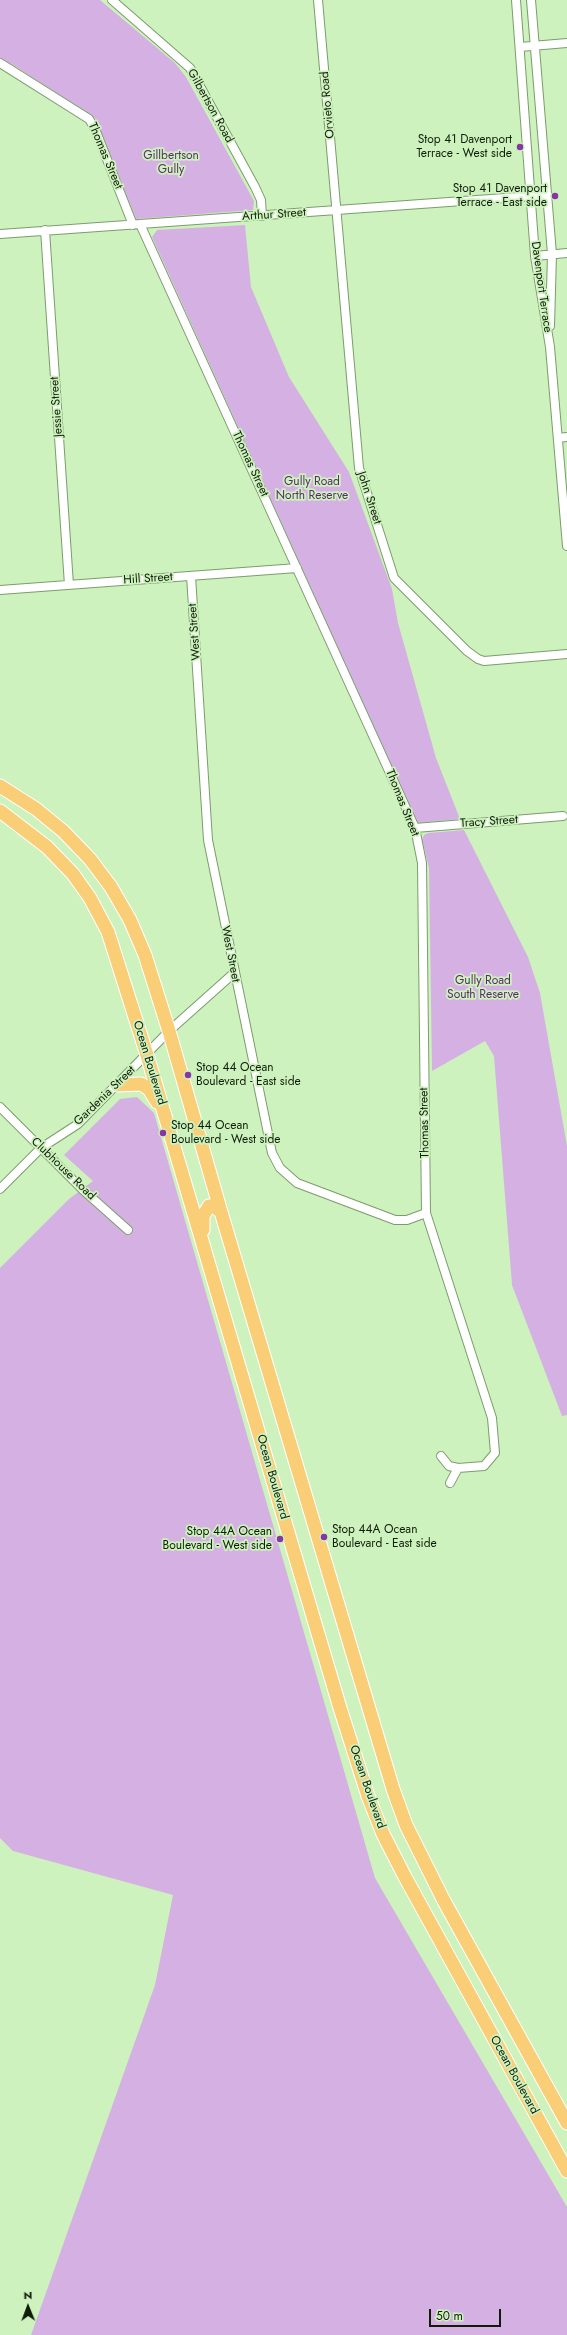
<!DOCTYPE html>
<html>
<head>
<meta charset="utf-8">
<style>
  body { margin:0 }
  #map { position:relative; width:567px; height:2335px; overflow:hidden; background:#cdf2bd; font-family:Jost,sans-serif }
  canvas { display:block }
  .north { position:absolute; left:8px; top:2287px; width:40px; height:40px; -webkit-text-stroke:3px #cdf2bd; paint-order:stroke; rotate:359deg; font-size:11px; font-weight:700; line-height:16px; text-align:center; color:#0f1c09 }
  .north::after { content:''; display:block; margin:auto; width:14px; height:18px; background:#0f1c09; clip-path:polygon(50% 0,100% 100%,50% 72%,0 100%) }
  .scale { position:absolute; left:429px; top:2309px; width:72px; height:18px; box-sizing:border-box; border:2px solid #0f1c09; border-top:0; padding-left:5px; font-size:12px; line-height:14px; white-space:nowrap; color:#0f1c09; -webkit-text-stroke:3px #cdf2bd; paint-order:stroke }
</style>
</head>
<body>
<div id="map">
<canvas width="567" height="2335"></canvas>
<div class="north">N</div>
<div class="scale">50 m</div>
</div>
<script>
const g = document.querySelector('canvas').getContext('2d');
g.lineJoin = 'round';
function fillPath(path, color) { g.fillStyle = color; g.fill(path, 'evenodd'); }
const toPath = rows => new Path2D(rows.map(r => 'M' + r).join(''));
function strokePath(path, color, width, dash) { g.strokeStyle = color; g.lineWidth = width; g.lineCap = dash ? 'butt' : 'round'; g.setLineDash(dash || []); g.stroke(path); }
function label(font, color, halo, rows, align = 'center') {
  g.font = font + ' Jost,sans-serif'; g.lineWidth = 3.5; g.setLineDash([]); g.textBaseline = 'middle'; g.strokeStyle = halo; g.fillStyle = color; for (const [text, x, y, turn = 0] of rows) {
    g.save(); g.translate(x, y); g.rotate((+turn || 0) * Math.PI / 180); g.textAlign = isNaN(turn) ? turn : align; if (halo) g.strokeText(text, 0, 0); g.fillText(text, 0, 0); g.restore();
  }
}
fillPath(toPath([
  [0,0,100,0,175,63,186,77,254,201,253,210,136,219,95,118,13,65,0,59],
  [245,225,251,287,289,377,349,472,392,589,398,623,436,758,460,819,417,823,152,237,157,230],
  [464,830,528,957,540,993,567,1146,567,1415,562,1416,512,1285,494,1056,485,1041,432,1071,429,868,422,839,424,835,428,833],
  [137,1097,154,1113,375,1878,567,2207,567,2335,31,2335,155,1985,173,1895,13,1851,0,1838,0,1268,69,1199,93,1181,64,1155,120,1099]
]), '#d5b1e3');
const minor = toPath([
  [112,0,190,68,255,187,261,200,262,216],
  [318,0,359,468,394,578,467,651,478,659,484,661,567,654],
  [516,0,535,256,550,347,567,546],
  [531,0,552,254,550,326],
  [520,47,567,43],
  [0,63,89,119,95,129,133,225],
  [140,224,415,828,422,863,426,1213,492,1418,495,1453,484,1466,458,1468,449,1466,441,1456],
  [45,230,69,585],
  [0,234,547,195],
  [535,256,567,253],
  [558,438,567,437],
  [191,576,208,840,272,1153,280,1168,297,1183,395,1220,407,1220,426,1213],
  [0,590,297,568],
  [415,828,563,816],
  [0,1107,82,1189,128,1230],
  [0,1189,41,1148,78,1124,169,1031,234,973],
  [450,1483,458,1468]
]);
const primary = toPath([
  [0,786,36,809,63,831,90,859,111,887,130,920,145,955,169,1031,221,1212,393,1789,406,1825,444,1901,567,2123],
  [0,811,47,847,73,874,90,898,108,932,147,1055,340,1708,368,1796,383,1834,405,1877,567,2171],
  [117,1085,141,1084,149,1089,157,1102],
  [203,1230,203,1216,209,1206,214,1206,221,1212]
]);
strokePath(minor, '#7b9d6c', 10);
strokePath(primary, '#fff', 15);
strokePath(minor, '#fff', 8);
strokePath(primary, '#facd77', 13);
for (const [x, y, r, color] of [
  [520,147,4,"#8835a4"],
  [555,196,4,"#8835a4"],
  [188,1075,4,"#8835a4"],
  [163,1133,4,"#8835a4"],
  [324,1537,4,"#8835a4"],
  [280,1539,4,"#8835a4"]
]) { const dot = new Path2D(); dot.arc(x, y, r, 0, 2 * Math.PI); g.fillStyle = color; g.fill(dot); strokePath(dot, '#cdf2bd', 1.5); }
label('12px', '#0f1c09', '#cdf2bd', [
  ["Orvieto Road",328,105,-95],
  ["Gilbertson Road",210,106,61],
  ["Thomas Street",105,156,67],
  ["Arthur Street",274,215,-4],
  ["Davenport Terrace",541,287,82],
  ["Jessie Street",57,407,-94],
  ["Thomas Street",250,464,65],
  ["John Street",369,498,72],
  ["Hill Street",148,579,-4],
  ["West Street",195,632,-94],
  ["Thomas Street",402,803,68],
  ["Tracy Street",489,822,-4],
  ["West Street",230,954,79],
  ["Ocean Boulevard",149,1063,73],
  ["Gardenia Street",105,1096,-44],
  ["Thomas Street",425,1123,-91],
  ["Clubhouse Road",63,1169,44],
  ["Ocean Boulevard",272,1477,74],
  ["Ocean Boulevard",367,1787,71],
  ["Ocean Boulevard",514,2075,61]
]);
label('12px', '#0f1c09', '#cdf2bd', [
  ["Stop 41 Davenport",512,140],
  ["Terrace - West side",512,154],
  ["Stop 41 Davenport",547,189],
  ["Terrace - East side",547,203],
  ["Stop 44 Ocean",196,1068,"left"],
  ["Boulevard - East side",196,1082,"left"],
  ["Stop 44 Ocean",171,1126,"left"],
  ["Boulevard - West side",171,1140,"left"],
  ["Stop 44A Ocean",332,1530,"left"],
  ["Boulevard - East side",332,1544,"left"],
  ["Stop 44A Ocean",272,1532],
  ["Boulevard - West side",272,1546]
], 'right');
label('12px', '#5b296d', '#cdf2bd', [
  ["Gillbertson",171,156],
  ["Gully",171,170],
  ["Gully Road",312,482],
  ["North Reserve",312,496],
  ["Gully Road",483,981],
  ["South Reserve",483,995]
]);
</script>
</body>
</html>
